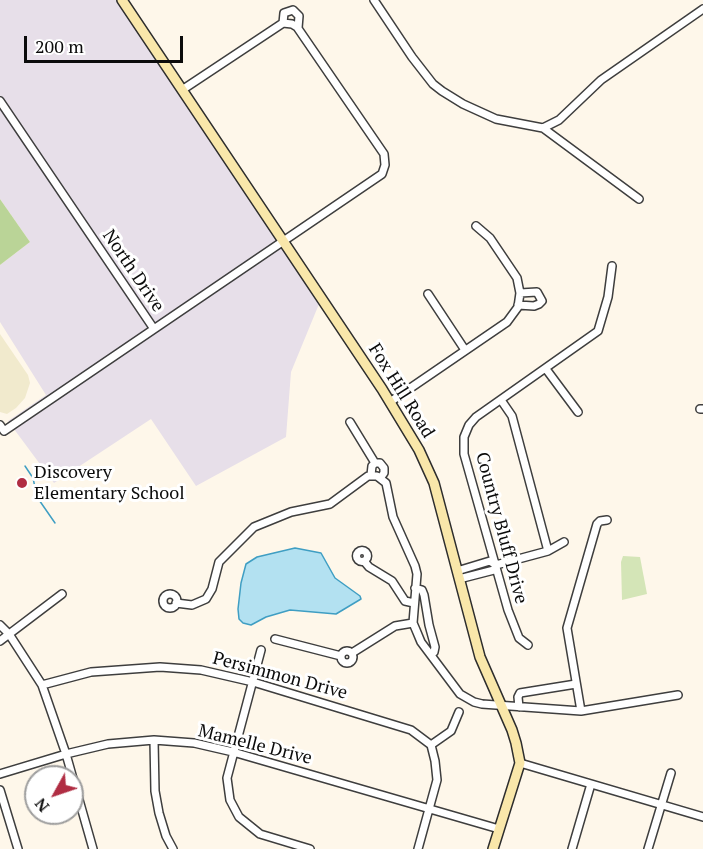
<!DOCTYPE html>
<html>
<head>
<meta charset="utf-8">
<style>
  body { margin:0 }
  #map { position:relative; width:703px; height:849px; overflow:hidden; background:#fef7ea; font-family:"PT Serif",serif }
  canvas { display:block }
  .north { position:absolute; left:24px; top:765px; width:60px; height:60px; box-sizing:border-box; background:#fff; border:2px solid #9d9d9d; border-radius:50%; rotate:230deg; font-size:16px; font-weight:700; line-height:24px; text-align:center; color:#0b0b0b }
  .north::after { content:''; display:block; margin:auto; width:21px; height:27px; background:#b02d43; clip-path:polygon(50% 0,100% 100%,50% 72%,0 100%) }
  .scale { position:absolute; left:24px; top:36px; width:159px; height:27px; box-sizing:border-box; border:3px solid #0b0b0b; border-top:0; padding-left:8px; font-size:18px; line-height:21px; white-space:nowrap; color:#0b0b0b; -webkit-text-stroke:4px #fff; paint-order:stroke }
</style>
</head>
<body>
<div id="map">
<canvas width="703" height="849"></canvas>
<div class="north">N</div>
<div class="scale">200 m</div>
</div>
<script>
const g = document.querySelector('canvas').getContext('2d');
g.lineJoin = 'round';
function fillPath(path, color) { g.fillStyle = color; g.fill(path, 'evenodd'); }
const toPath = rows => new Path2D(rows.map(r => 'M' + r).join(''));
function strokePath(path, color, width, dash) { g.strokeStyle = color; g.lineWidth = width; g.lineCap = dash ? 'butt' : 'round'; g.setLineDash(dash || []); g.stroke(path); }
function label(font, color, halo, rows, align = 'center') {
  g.font = font + ' "PT Serif",serif'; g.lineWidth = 6; g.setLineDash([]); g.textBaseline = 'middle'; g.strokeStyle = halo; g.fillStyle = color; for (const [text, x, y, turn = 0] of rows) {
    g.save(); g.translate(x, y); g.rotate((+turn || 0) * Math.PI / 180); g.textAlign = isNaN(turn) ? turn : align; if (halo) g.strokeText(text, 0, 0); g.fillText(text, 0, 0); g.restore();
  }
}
fillPath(toPath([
  [0,0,116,0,319,304,291,372,286,437,196,486,151,419,54,483,8,421,46,395,0,322,0,265,30,242,0,199]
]), '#e7dfe9');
fillPath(toPath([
  [0,334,28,375,30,383,25,398,16,408,7,414,0,412]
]), '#f1eacd');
fillPath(toPath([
  [623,556,640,557,647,594,622,600,621,562]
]), '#d4e5b7');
fillPath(toPath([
  [0,199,30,242,0,265]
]), '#bad497');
const water = toPath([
  [295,548,321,553,335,578,360,596,361,599,336,614,290,610,266,617,251,625,243,623,239,619,238,609,241,583,246,564,257,557,295,548]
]);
fillPath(water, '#b3e1f1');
strokePath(water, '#3f9ec3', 1.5);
strokePath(toPath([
  [25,466,33,478,37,497,55,523]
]), '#3f9ec3', 1.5);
const street = toPath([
  [374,0,412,57,433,84,442,91,463,104,496,119,543,128,639,199],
  [283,23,284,13,293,10,299,16,298,28],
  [0,101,154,329],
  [543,128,559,120,601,80,703,9],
  [428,294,465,350],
  [518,305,534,306,539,304,542,301,537,292,520,293],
  [546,369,578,412],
  [501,400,512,416,548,551],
  [390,402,507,322,518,307,520,293,517,278,490,238,476,226],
  [700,409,703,409],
  [350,422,375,463],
  [0,425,4,431,382,174,385,165,384,154,297,27,292,24,283,23,182,90],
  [371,475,372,466,375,463,380,463,384,468,384,473,381,477],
  '356.5 556a5.5 5.5 0 1 1 11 0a5.5 5.5 0 1 1-11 0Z',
  [364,561,369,567,392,581,405,601,414,603],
  [496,565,548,551,564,542],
  [457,571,490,561,496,565,494,570,459,579],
  [415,588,422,590,424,595,429,625,435,647,434,652,431,655],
  '163 601a7 7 0 1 1 14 0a7 7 0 1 1-14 0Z',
  [176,603,192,605,206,599,212,589,219,562,254,527,291,512,330,504,368,476,377,476,386,483,393,517,415,566,417,574,413,623,416,630,421,642,460,694,474,702,482,704,581,711,678,695],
  [0,625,9,634,42,685,66,754,93,849],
  [275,639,341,656],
  [0,641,62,594],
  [528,645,519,638,508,610,464,454,464,437,469,425,476,417,598,331,608,297,612,266],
  [261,650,227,778,230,800,239,817,260,834,310,849],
  '341 657a6 6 0 1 1 12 0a6 6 0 1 1-12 0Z',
  [352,653,395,626,413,623],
  [42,685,91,672,160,667,201,670,253,682,411,730,431,745],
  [519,707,518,697,520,693,576,684],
  [581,711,567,628,597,524,600,521,607,520],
  [154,740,155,791,159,813,166,836,173,849],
  [431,745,451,731,459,712],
  [520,763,703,817],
  [0,774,66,754,108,744,154,740,194,743,233,752,499,829],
  [0,790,18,849],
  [418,849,437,780,435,761,431,745],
  [572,849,591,784],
  [648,849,671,773]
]);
const secondary = toPath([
  [122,0,382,389,419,450,434,483,480,657,512,730,516,743,520,763,493,849]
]);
strokePath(street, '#3e3e3e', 10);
strokePath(secondary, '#2d2d2d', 12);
strokePath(street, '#fff', 7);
strokePath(secondary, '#f9e7aa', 9);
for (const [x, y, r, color] of [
  [22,483,6,"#b02d43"]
]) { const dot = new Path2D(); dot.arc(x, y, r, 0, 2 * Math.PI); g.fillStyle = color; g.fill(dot); strokePath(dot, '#fff', 2); }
label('18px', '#0b0b0b', '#fff', [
  ["North Drive",133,271,56],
  ["Fox Hill Road",401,391,58],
  ["Country Bluff Drive",501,528,75],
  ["Persimmon Drive",280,676,15],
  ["Mamelle Drive",255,745,14]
]);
label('18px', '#0b0b0b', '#fff', [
  ["Discovery",34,473],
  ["Elementary School",34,494]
], 'left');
</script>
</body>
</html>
